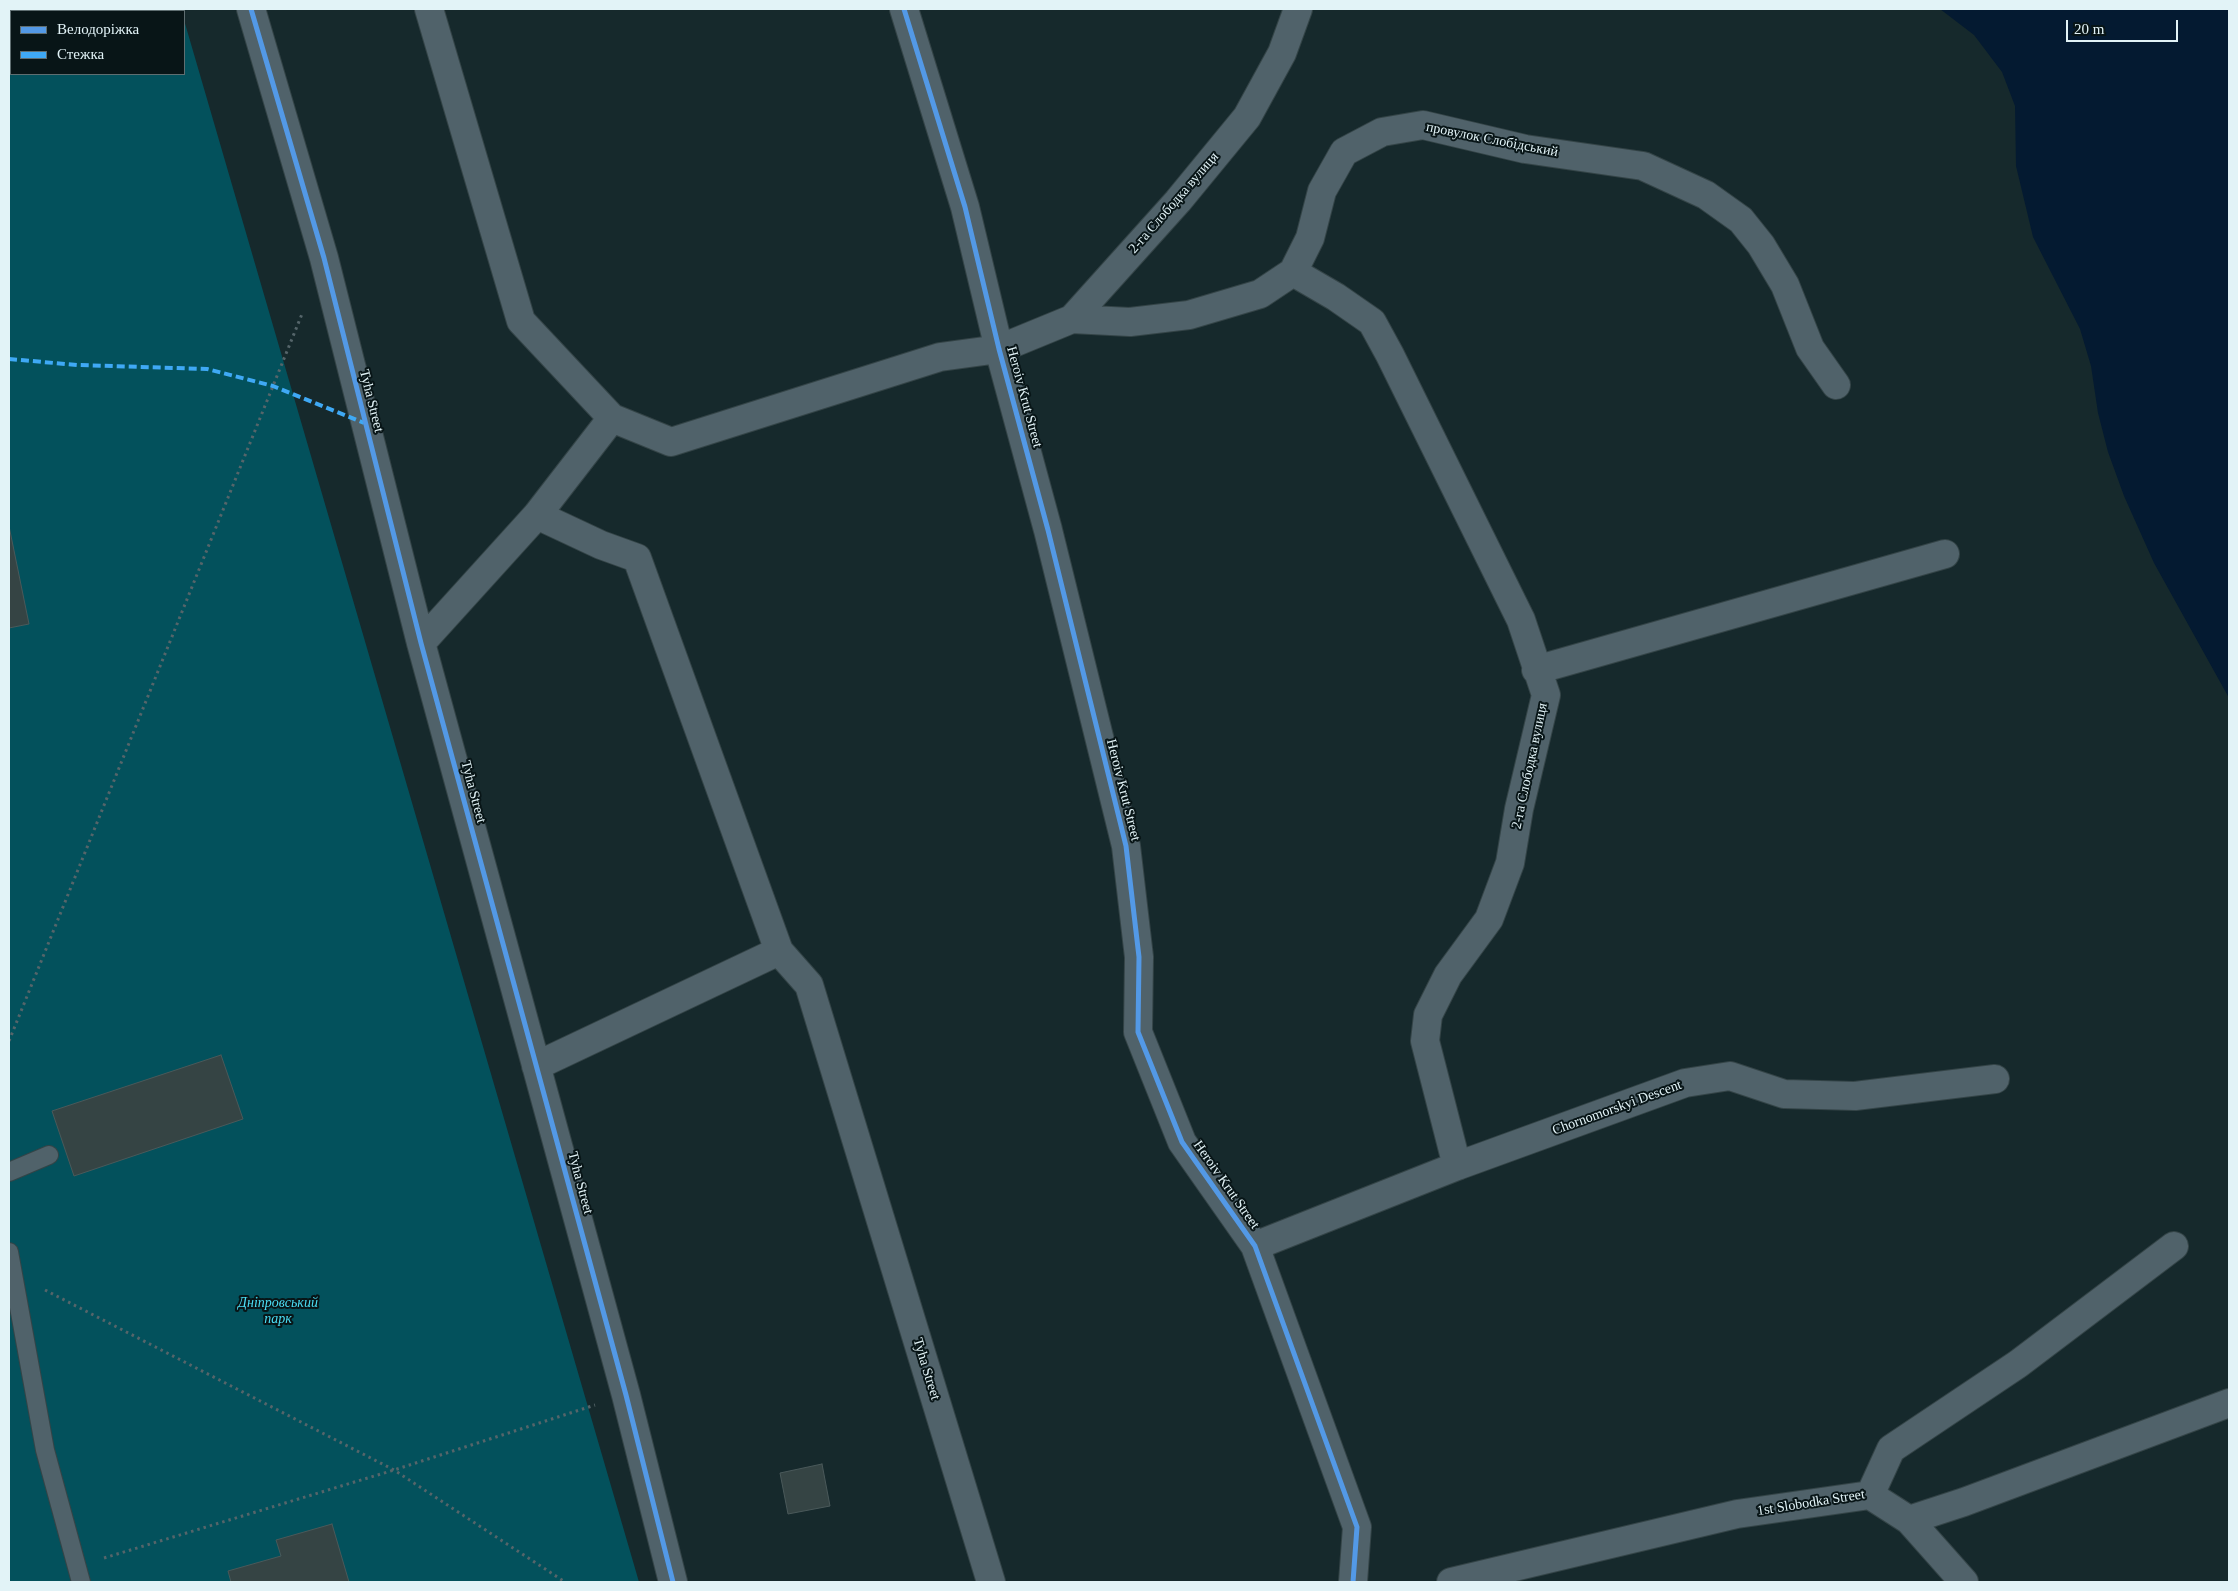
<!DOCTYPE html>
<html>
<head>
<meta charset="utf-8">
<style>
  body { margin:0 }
  #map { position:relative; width:2238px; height:1591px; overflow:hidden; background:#16292c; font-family:Georgia,serif }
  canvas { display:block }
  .frame { position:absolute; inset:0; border:10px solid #e2f3f7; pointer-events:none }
  .legend { position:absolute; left:10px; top:10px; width:175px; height:65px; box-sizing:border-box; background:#081517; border:1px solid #5f6e71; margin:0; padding:6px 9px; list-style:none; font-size:15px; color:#e2f3f7 }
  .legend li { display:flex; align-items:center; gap:10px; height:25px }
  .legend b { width:25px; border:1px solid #5f6e71 }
  .scale { position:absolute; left:2066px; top:20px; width:112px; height:22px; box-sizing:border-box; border:2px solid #e2f3f7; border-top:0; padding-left:6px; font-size:15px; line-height:18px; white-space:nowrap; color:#e2f3f7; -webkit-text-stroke:4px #081517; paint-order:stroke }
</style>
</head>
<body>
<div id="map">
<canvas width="2238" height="1591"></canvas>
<div class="frame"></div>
<ul class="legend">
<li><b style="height:6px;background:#5399e6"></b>Велодоріжка</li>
<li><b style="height:6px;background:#3fa9f5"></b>Стежка</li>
</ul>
<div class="scale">20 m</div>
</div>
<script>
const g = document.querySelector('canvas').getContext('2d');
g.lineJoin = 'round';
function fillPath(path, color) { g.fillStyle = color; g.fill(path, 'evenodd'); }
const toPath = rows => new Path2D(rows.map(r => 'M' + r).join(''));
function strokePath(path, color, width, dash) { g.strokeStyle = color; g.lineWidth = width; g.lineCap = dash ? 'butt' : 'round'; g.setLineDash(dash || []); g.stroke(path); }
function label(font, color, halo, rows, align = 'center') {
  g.font = font + ' Georgia,serif'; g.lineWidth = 4; g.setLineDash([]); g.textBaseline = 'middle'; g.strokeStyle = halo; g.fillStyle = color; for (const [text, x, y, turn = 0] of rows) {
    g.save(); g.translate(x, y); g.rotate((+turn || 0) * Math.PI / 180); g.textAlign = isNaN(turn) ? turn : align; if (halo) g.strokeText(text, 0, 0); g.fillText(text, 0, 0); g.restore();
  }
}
fillPath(toPath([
  [9,9,181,9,181,11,11,11,11,74,184,74,184,20,639,1582,9,1582]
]), '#03515c');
fillPath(toPath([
  [1940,9,2229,9,2229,698,2154,563,2124,496,2108,452,2098,413,2091,366,2080,329,2033,237,2016,166,2015,106,2002,72,1974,35]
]), '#041a31');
const building = toPath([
  [9,526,29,624,9,628,9,526],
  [221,1055,243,1119,74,1176,52,1111,221,1055],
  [822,1464,830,1506,788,1514,780,1473,822,1464],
  [332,1524,349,1582,231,1582,228,1571,281,1556,276,1540,332,1524]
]);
fillPath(building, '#354444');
strokePath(building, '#4a595a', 1);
const lane = toPath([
  [9,1172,49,1155],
  [9,1252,45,1450,81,1582]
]);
const street = toPath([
  [251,9,324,258,421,643,626,1395,673,1582],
  [429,9,521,321,612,418],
  [904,9,965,207,999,349,1048,530,1126,846,1139,957,1138,1032,1182,1142,1255,1246,1357,1527,1353,1582],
  [1293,272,1336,297,1372,322,1390,355,1521,620,1546,695,1519,809,1510,863,1489,919,1448,975,1428,1015,1425,1041,1457,1166],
  [1072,319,1130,322,1189,315,1260,294,1293,272,1310,238,1322,191,1344,152,1382,132,1423,125,1525,149,1643,166,1706,195,1741,220,1761,245,1785,285,1810,348,1836,385],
  [537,515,601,545,637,558,779,951,809,985,991,1582],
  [421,643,537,515,612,418,671,442,940,357,999,349,1072,319,1178,201,1247,117,1282,53,1298,9],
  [1536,670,1945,554],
  [536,1066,779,951],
  [1255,1246,1457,1166,1685,1083,1730,1076,1784,1094,1855,1096,1995,1079],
  [1870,1495,1909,1520,1964,1582],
  [1909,1520,1964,1502,2229,1403],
  [1451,1582,1737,1514,1870,1495,1891,1449,2018,1364,2174,1246]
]);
strokePath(lane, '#344447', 20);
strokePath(street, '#344447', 30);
strokePath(toPath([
  [9,1041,302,314],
  [45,1290,394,1470,565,1582],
  [104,1558,394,1470,595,1405]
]), '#55656a', 3, [2.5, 4]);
strokePath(lane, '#50626a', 18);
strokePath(street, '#50626a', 28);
strokePath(toPath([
  [9,359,77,365,207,369,273,386,364,423]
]), '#3fa9f5', 4, [8, 4]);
strokePath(toPath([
  [251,9,324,258,421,643,626,1395,673,1582],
  [904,9,965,207,999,349,1048,530,1126,846,1139,957,1138,1032,1182,1142,1255,1246,1357,1527,1353,1582]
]), '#5399e6', 5);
label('14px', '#e2f3f7', '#081517', [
  ["провулок Слобідський",1492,140,11],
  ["2-га Слободка вулиця",1174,203,-49],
  ["Heroiv Krut Street",1024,397,75],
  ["Tyha Street",371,401,76],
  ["2-га Слободка вулиця",1530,766,-78],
  ["Heroiv Krut Street",1123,790,76],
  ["Tyha Street",473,792,75],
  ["Chornomorskyi Descent",1617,1108,-20],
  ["Tyha Street",580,1183,75],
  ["Heroiv Krut Street",1226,1185,55],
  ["Tyha Street",926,1369,73],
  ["1st Slobodka Street",1811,1503,-9]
]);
label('italic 14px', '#4bddf4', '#081517', [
  ["Дніпровський",278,1303],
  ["парк",278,1319]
]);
</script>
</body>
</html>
